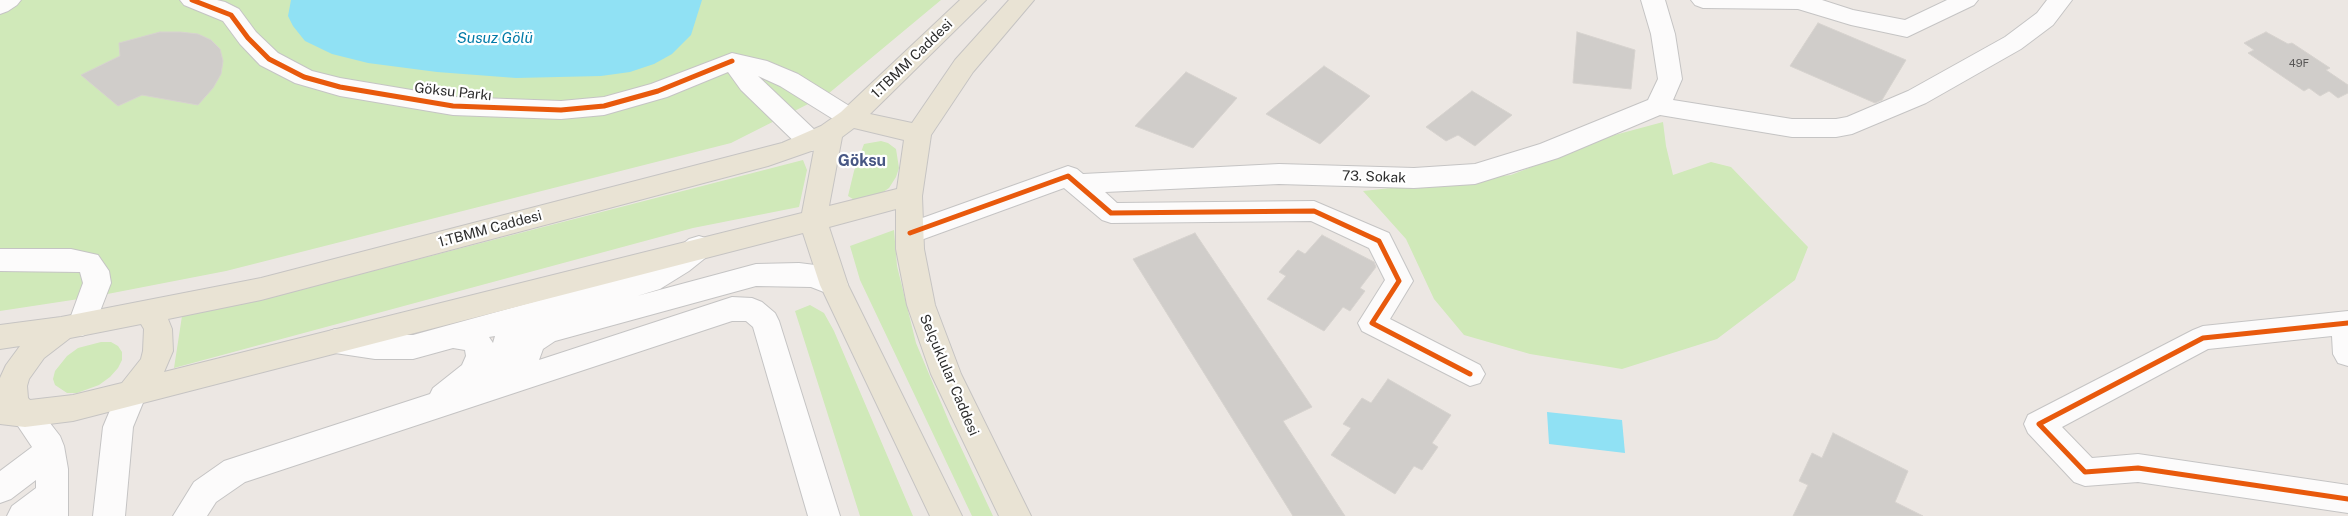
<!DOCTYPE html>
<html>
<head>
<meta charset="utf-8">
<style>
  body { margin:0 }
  canvas { display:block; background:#ece7e3 }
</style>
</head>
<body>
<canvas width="2348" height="516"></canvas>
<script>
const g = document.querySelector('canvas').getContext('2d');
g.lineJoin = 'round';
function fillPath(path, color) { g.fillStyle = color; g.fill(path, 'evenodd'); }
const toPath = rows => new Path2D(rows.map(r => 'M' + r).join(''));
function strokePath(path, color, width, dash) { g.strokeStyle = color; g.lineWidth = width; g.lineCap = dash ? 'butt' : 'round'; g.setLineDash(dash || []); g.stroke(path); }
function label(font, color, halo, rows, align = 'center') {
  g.font = font + ' "Public Sans",sans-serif'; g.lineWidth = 4.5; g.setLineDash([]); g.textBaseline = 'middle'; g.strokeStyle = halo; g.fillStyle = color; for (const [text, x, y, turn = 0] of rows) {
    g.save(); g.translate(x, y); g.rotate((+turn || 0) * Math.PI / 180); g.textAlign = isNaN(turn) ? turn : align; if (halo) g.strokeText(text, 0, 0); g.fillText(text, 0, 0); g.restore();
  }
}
fillPath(toPath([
  [0,0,941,0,828,94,731,143,226,271,92,297,0,311],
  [1663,122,1666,146,1673,175,1711,162,1731,167,1808,247,1795,280,1717,339,1622,369,1530,354,1464,335,1434,299,1406,239,1363,191,1511,175,1611,136],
  [881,141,888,143,896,149,899,168,896,177,889,188,876,197,856,201,848,196,854,171,864,144],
  [803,160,807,170,799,207,693,228,174,368,182,316,334,281],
  [894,230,897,266,916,343,950,424,993,516,972,516,860,280,850,246],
  [810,305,824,313,834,331,913,516,860,516,795,311],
  [101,342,111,342,118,346,122,352,122,360,118,368,110,377,99,385,77,393,67,393,55,385,53,379,55,371,67,356,78,348]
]), '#d0e9b9');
fillPath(toPath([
  [291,0,702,0,691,35,672,54,654,64,630,72,601,76,516,78,437,72,368,63,332,54,305,41,293,26,288,16],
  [1547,412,1622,420,1625,453,1549,444]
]), '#90e1f4');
const building = toPath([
  [1818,23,1906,60,1882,100,1875,103,1790,66,1818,23],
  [160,32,180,32,198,34,211,40,220,49,223,61,221,74,213,88,198,105,142,95,118,106,81,75,120,56,119,43,160,32],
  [1577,32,1635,50,1631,89,1573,83,1577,32],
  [2266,32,2288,44,2292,43,2330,68,2326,70,2348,85,2348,93,2338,98,2329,91,2320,96,2309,88,2304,91,2248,53,2254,50,2244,43,2266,32],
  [1324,66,1370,96,1320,144,1266,114,1324,66],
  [1186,72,1237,98,1193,148,1135,126,1186,72],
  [1472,91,1512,115,1475,146,1458,135,1446,141,1426,127,1472,91],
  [1195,233,1312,407,1283,421,1345,516,1293,516,1133,259,1195,233],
  [1322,235,1374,262,1376,267,1360,288,1365,291,1350,311,1343,307,1324,331,1267,299,1286,276,1279,272,1298,250,1305,254,1322,235],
  [1388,379,1451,415,1432,443,1438,447,1422,470,1414,466,1395,494,1331,455,1351,428,1343,424,1362,398,1371,403,1388,379],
  [1833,433,1908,471,1895,502,1923,516,1793,516,1808,485,1799,481,1812,453,1822,458,1833,433]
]);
fillPath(building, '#d0cdca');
strokePath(building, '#d7d3cf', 1);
const minor = toPath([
  [0,0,21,0,17,5,8,11,0,14,0,0],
  [180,0,217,0,225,2,239,9,256,32,278,53,312,71,340,78,453,97,561,101,604,97,651,84,732,53,767,61,798,74,859,112,863,118,859,124,850,127,841,124,780,86,758,76,820,135,824,142,820,149,811,151,802,149,741,90,728,72,667,97,604,115,561,119,453,115,340,96,295,83,260,65,240,44,223,21,184,5,180,0],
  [1641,0,1665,0,1675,34,1682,79,1673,100,1792,119,1836,119,1847,117,1908,91,2005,37,2037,13,2047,0,2072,0,2053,25,2021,49,1926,103,1852,134,1836,137,1792,137,1660,115,1558,158,1475,184,1414,188,1279,184,1105,192,1117,203,1314,201,1389,233,1413,281,1390,319,1480,365,1485,374,1480,383,1470,386,1362,331,1358,323,1385,280,1369,248,1311,221,1111,223,1102,220,1064,188,910,244,900,240,896,233,900,226,1068,166,1077,169,1083,174,1279,164,1414,168,1475,164,1540,144,1648,100,1658,79,1651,34,1641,0],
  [1691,0,1822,0,1853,10,1905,20,1947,0,1978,0,1974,5,1907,37,1851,25,1798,9,1703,8,1695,5,1691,0],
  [699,236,709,239,713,247,709,255,689,271,660,289,637,296,756,264,799,263,815,265,844,277,848,285,844,293,834,296,811,287,756,286,555,341,543,349,539,360,732,297,752,298,762,302,775,313,779,321,840,516,808,516,753,327,746,321,732,321,245,482,216,502,207,516,173,516,194,482,224,461,430,394,433,388,462,365,466,356,465,350,453,348,413,359,375,359,335,353,325,349,321,341,325,333,335,329,375,335,413,335,642,272,669,255,689,239,699,236],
  [495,336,493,343,489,337,495,336],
  [0,249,71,249,98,255,109,271,111,283,92,332,82,336,72,332,68,324,83,283,80,272,0,271,0,249],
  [2348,311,2348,366,2338,363,2333,354,2332,336,2208,349,2062,427,2092,458,2138,454,2348,485,2348,513,2138,482,2085,486,2074,482,2028,433,2024,424,2028,415,2193,330,2203,326,2348,311],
  [132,380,143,384,147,393,133,427,125,516,93,516,103,427,121,384,132,380],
  [25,401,36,405,60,436,64,446,68,469,68,516,7,516,12,506,36,488,36,480,11,499,0,503,0,471,32,447,10,414,14,405,25,401]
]);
const major = toPath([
  [960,0,986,0,870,114,912,123,955,60,1009,0,1034,0,973,72,931,135,922,196,924,249,935,305,961,374,1031,516,999,516,931,374,907,305,896,249,896,209,829,227,848,285,962,516,930,516,820,285,803,233,73,421,25,427,0,424,0,378,6,365,20,346,0,349,0,325,61,317,261,278,782,143,821,126,841,112,960,0],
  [854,128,904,140,897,189,829,206,842,137,854,128],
  [814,150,802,213,164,372,173,351,172,329,168,319,261,300,768,166,814,150],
  [141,324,144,329,143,351,141,359,122,383,73,395,30,400,28,398,27,386,29,379,44,358,70,338,141,324]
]);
strokePath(minor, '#c5c4c4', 2);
strokePath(major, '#c6c4c3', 2);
fillPath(minor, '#fcfbfb');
fillPath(major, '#e9e3d4');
strokePath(toPath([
  [192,0,231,15,248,38,269,59,304,77,340,87,453,106,561,110,604,106,658,91,732,61],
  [910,233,1068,176,1111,213,1314,211,1379,241,1399,281,1372,323,1470,374],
  [2348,323,2203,338,2039,424,2085,472,2138,468,2348,499]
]), '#e8590c', 5);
label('11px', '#585756', null, [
  ["49F",2299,64]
]);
label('14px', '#2d2d2d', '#fff', [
  ["1.TBMM Caddesi",912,59,-44],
  ["Göksu Parkı",453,92,6],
  ["73. Sokak",1374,177,2],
  ["1.TBMM Caddesi",490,229,-15],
  ["Selçuklular Caddesi",949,375,67]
]);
label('italic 15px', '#017aa7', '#fff', [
  ["Susuz Gölü",495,38]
]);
label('bold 16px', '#485784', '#fff', [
  ["Göksu",862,161]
]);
</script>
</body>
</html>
